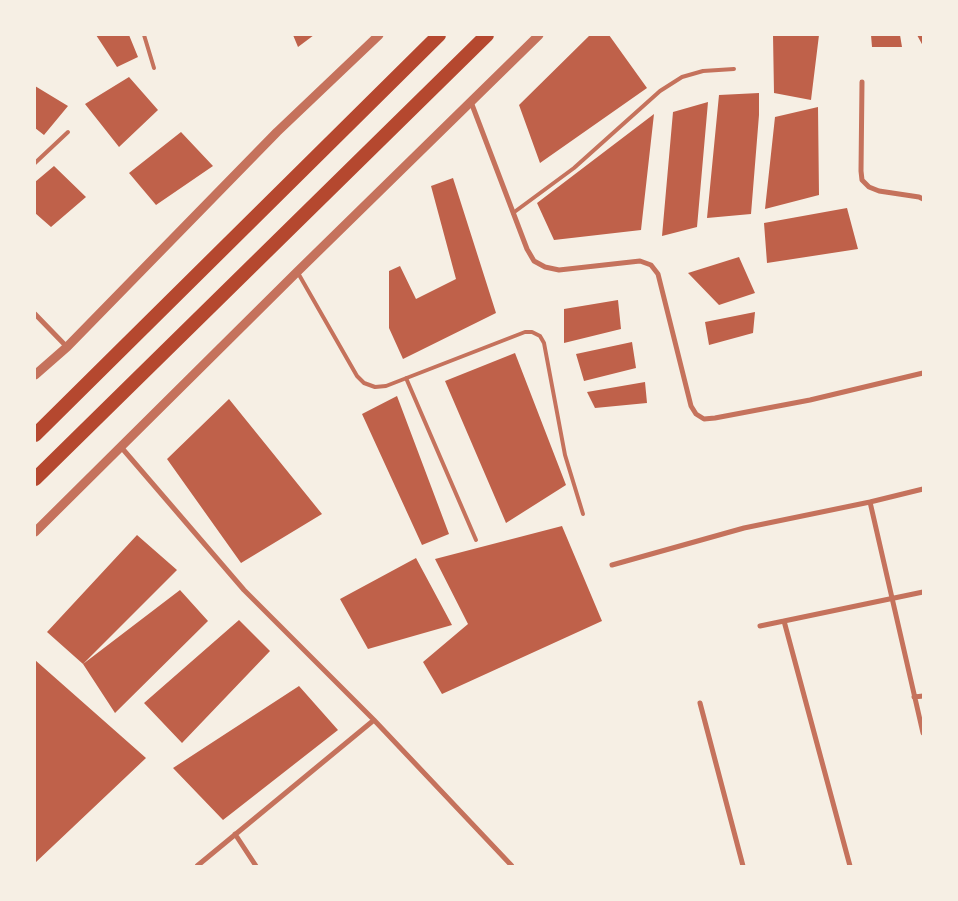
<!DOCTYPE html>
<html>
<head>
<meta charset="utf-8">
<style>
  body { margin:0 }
  #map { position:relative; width:958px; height:901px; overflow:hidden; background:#f6efe4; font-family:"Source Serif 4",serif }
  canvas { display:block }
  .frame { position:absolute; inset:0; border:36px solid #f6efe4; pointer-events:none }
</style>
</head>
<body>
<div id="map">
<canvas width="958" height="901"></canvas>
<div class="frame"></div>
</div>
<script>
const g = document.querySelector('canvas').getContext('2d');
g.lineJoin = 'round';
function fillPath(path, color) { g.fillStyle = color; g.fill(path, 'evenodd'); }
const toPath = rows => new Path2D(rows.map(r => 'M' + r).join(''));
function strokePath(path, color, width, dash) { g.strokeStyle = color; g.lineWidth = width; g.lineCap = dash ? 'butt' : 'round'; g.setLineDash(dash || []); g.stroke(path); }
fillPath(toPath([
  [96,35,129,35,138,57,117,67],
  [293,35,314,35,298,47],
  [590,35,609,35,647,88,540,163,519,105],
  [773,35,819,35,811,100,774,93],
  [871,35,900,35,902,47,872,47],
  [917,35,923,35,923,46],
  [129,77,158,110,119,147,85,104],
  [35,86,68,106,44,135,35,128],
  [759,93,759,115,751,214,707,218,719,95],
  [708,102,697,227,662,236,673,112],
  [818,107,819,195,765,209,775,117],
  [654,114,641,230,554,240,537,203],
  [181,132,213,166,156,205,129,173],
  [54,166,86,197,51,227,35,213,35,182],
  [453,178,496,313,403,359,389,328,389,271,400,266,416,299,456,279,431,186],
  [847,208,858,249,767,263,764,223],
  [739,257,755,293,719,305,688,273],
  [618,300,621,329,564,343,564,309],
  [755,312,753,333,709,345,705,322],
  [632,342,636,368,584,381,576,354],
  [515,353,566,485,506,523,445,381],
  [645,382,647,403,595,408,587,392],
  [397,396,449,534,422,545,362,414],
  [229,399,322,514,241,563,167,459],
  [562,526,602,621,442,694,423,662,468,624,435,559],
  [137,535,177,570,83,664,180,590,208,621,115,713,83,664,47,632],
  [416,558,452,625,368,649,340,599],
  [239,620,270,651,182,743,144,703],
  [35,660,146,758,35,863],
  [299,686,338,730,223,820,173,768]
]), '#bf614a');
strokePath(toPath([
  [144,35,154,68],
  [35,163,68,132],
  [513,213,574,168,660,91,682,77,703,71,734,69],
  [298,273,357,376,364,383,375,387,386,386,525,332,532,332,540,336,544,343,565,455,583,514],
  [406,378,476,540]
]), '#c5725c', 4);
strokePath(toPath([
  [862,82,861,171,862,180,869,187,879,191,919,197,923,199],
  [471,102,527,249,534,261,545,267,559,270,640,261,651,265,658,274,691,406,696,414,704,419,715,418,810,400,923,373],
  [35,314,67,347],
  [121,447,244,590,374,720,512,866],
  [870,502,923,733],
  [612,565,744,528,870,502,923,489],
  [784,621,850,866],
  [760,626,923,592],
  [914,697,923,696],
  [700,703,743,866],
  [235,834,256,866],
  [197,866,374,720]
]), '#c5725c', 5);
strokePath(toPath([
  [35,375,67,347,277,132,379,35],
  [35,532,297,272,539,35]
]), '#c5725c', 9);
strokePath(toPath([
  [35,435,439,35],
  [35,479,487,35]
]), '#b5482f', 14);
</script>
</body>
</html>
